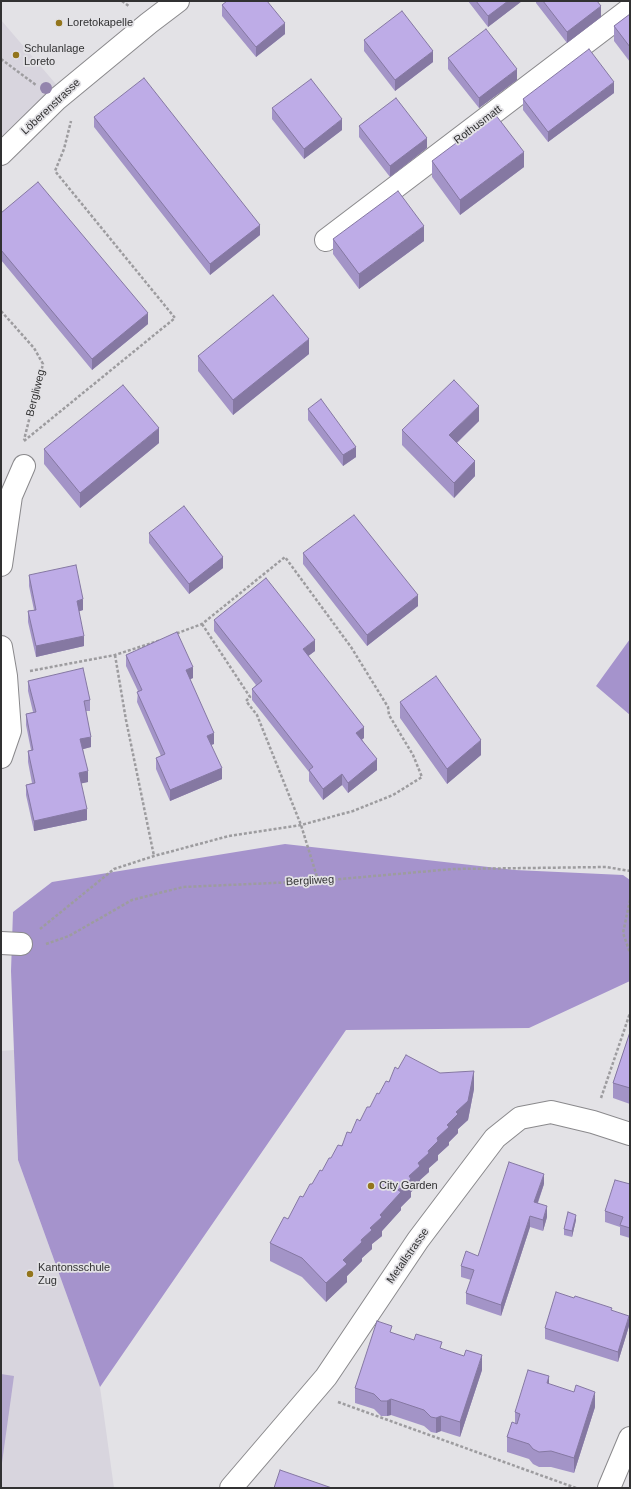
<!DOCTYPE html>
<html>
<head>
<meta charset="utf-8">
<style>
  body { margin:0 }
  #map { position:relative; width:631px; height:1489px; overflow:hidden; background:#e3e2e6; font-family:Arial,sans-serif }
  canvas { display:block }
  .frame { position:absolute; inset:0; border:2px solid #313132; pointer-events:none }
</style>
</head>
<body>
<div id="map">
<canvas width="631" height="1489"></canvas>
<div class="frame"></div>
</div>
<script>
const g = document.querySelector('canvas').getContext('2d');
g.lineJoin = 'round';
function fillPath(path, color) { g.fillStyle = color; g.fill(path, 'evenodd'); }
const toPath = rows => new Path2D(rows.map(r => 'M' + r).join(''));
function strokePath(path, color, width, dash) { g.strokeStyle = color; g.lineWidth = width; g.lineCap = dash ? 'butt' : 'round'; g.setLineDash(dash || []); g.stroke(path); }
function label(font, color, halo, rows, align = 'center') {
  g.font = font + ' Arial,sans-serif'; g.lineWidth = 3.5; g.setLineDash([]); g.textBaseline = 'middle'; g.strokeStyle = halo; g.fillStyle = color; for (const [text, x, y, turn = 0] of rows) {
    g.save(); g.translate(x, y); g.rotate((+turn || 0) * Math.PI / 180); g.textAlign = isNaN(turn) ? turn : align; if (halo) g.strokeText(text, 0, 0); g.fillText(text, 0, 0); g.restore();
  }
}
fillPath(toPath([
  [1,20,61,90,1,144],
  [14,1050,18,1160,100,1387,114,1488,1,1488,1,1051]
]), '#d8d5de');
fillPath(toPath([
  [1,1374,14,1376,1,1470]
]), '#b5aacf');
fillPath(toPath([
  [630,639,630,715,596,686],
  [285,844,515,870,623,875,630,880,630,981,529,1028,346,1030,100,1387,18,1160,11,971,13,912,52,882]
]), '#a593cc');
const minor = toPath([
  [1,154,57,99,149,23,178,1],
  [326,240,630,9],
  [1,565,11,496,24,466],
  [1,647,6,676,10,731,1,757],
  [1,943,21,944],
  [231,1488,326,1377,418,1240,495,1138,520,1118,551,1112,593,1122,630,1134],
  [609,1488,630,1438]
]);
strokePath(minor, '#8a898c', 24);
strokePath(toPath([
  [122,1,130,7],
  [1,59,36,85],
  [1,311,34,348,43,364,24,440],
  [24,441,175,318,55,171,64,149,71,121],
  [202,624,250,697,246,701,257,715,301,825,318,880],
  [115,655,126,720,154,856],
  [30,671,115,655,161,640],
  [630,900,623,933,630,953],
  [40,929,114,869,154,856,229,836,301,825,353,811,393,795,422,777,413,755,389,715,388,707,351,647,285,557,202,624,175,634],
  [46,944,69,936,132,900,183,887,318,881,453,869,606,867,630,871],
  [601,1098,630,1013],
  [338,1402,576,1488]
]), '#9d9c9f', 2.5, [3, 2]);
strokePath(minor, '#fff', 22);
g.fillStyle = '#9485ad';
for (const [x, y] of [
  [46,88]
]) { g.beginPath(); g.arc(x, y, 6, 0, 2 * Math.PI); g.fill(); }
fillPath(toPath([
  [468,1,522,1,488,27],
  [536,1,597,1,601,17,567,43,536,3],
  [222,5,285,34,256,57,222,16],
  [630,14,630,62,614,41,614,26],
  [364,40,433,62,395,91,364,51],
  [448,58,517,80,479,108,448,69],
  [614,93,548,142,523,110,523,99],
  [272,108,342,130,304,159,272,119],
  [94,117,260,235,210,275,94,127],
  [359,126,427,148,390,177,359,137],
  [432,161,524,167,460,215,432,177],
  [1,213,148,324,92,370,1,260],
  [333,239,424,241,359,289,333,254],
  [309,354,233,415,198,371,198,356],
  [308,409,356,457,343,466,308,420],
  [479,421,457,443,475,476,454,498,402,445,402,430],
  [159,443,80,508,44,464,44,449],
  [149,533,223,568,189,594,149,543],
  [303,553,418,606,367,646,303,564],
  [29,575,83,610,79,611,84,646,36,657,28,622,28,611,34,610,29,586],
  [214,620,315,651,308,656,364,738,362,739,377,770,348,793,342,785,323,800,309,781,309,772,252,700,252,689,256,685,214,631],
  [126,655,193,678,190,679,214,744,211,745,222,779,170,801,156,769,156,758,161,756,137,702,138,691,126,666],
  [28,681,90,700,90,711,86,711,91,747,83,749,88,782,81,783,87,820,34,831,26,795,26,785,32,783,28,762,28,751,31,750,26,725,26,714,33,712,28,691],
  [400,702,481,755,447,784,400,718],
  [630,1032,630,1104,613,1098,613,1083],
  [398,1069,440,1073,474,1089,468,1120,458,1129,458,1133,449,1142,449,1145,438,1155,438,1160,429,1168,429,1172,420,1180,420,1184,411,1192,411,1197,401,1207,401,1210,382,1231,382,1236,372,1244,372,1249,362,1258,362,1261,347,1276,347,1282,326,1302,302,1277,270,1261,270,1243,288,1219,303,1197],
  [544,1184,538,1203,547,1217,543,1231,530,1227,501,1316,466,1304,466,1293,471,1280,461,1277,461,1266,478,1256],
  [630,1184,630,1238,620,1235,620,1227,605,1222,605,1211],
  [576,1220,572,1237,564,1235,564,1229],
  [612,1311,629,1326,618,1362,545,1339,545,1328],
  [392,1333,442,1349,482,1370,460,1437,441,1431,436,1433,431,1432,424,1426,391,1415,387,1416,381,1416,374,1409,355,1403,355,1388],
  [549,1384,595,1407,574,1473,551,1467,539,1467,533,1464,529,1459,507,1452,507,1437,515,1423,515,1412]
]), '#a394c7');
fillPath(toPath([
  [508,1,522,1,488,27,488,16],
  [601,6,601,17,567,43,567,32],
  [285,23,285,34,256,57,256,47],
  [433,51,433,62,395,91,395,80],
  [517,69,517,80,479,108,479,98],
  [614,82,614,93,548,142,548,132],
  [342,119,342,130,304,159,304,149],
  [427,138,427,148,390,177,390,166],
  [524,152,524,167,460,215,460,200],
  [260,225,260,235,210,275,210,264],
  [424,226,424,241,359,289,359,274],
  [148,313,148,324,92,370,92,359],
  [309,339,309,354,233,415,233,400],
  [479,406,479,421,449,450,449,435],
  [159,428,159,443,80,508,80,493],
  [356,447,356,457,343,466,343,455],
  [475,461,475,476,454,498,454,483],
  [223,557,223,568,189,594,189,584],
  [418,595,418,606,367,646,367,635],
  [83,599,83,610,77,612,77,601],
  [84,636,84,646,36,657,36,646],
  [315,640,315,651,303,660,303,649],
  [193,667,193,678,186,681,186,670],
  [364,727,364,738,356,744,356,733],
  [214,733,214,744,207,746,207,736],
  [91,737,91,747,80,750,80,739],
  [481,740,481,755,447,784,447,769],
  [377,759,377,770,348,793,348,783],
  [222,768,222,779,170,801,170,790],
  [88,771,88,782,79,784,79,773],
  [342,774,342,785,323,800,323,789],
  [87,809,87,820,34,831,34,821],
  [474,1071,474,1089,468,1120,458,1129,458,1133,449,1142,449,1145,438,1155,438,1160,429,1168,429,1172,420,1180,420,1184,411,1192,411,1197,401,1207,401,1210,382,1231,382,1236,372,1244,372,1249,362,1258,362,1261,347,1276,347,1282,326,1302,326,1283,343,1260,361,1240,418,1163,447,1125,456,1112],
  [544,1174,544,1184,534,1213,534,1202],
  [547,1206,547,1217,543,1231,543,1220],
  [576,1215,576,1220,572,1237,572,1231],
  [530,1216,530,1227,501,1316,501,1305],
  [629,1316,629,1326,618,1362,618,1352],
  [482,1355,482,1370,460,1437,460,1422],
  [549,1376,549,1391,547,1383],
  [595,1392,595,1407,574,1473,574,1458],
  [391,1399,391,1415,387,1416,387,1401],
  [441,1416,441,1431,436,1433,436,1418]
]), '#8578a2');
const building = toPath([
  [227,1,267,1,285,23,256,47,222,5,227,1],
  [476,1,508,1,488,16,476,1],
  [543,1,597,1,601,6,567,32,543,1],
  [402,11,433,51,395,80,364,40,402,11],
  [630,14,630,47,614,26,630,14],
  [486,29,517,69,479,98,448,58,486,29],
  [589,49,614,82,548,132,523,99,589,49],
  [144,78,260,225,210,264,94,117,144,78],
  [311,79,342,119,304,149,272,108,311,79],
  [396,98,427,138,390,166,359,126,396,98],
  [495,114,524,152,460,200,432,161,495,114],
  [38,182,148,313,92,359,1,250,1,213,38,182],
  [398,191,424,226,359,274,333,239,398,191],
  [273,295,309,339,233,400,198,356,273,295],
  [454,380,479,406,449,435,475,461,454,483,402,430,454,380],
  [123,385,159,428,80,493,44,449,123,385],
  [321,399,356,447,343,455,308,409,321,399],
  [184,506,223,557,189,584,149,533,184,506],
  [354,515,418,595,367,635,303,553,354,515],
  [76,565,83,599,77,601,84,636,36,646,28,611,36,610,29,575,76,565],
  [266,578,315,640,303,649,364,727,356,733,377,759,348,783,342,774,323,789,309,770,313,767,252,689,262,681,214,620,266,578],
  [177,632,193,667,186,670,214,733,207,736,222,768,170,790,156,758,165,754,137,692,142,690,126,655,177,632],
  [83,668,90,700,84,701,91,737,80,739,88,771,79,773,87,809,34,821,26,785,35,783,28,751,33,750,26,714,36,712,28,681,83,668],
  [436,676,481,740,447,769,400,702,436,676],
  [630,1032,630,1088,613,1083,630,1032],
  [406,1055,440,1073,474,1071,468,1101,456,1112,458,1114,447,1125,449,1127,437,1138,438,1141,428,1151,429,1153,418,1163,420,1166,409,1176,411,1179,398,1190,401,1192,380,1215,382,1217,370,1228,372,1230,361,1240,362,1242,343,1260,347,1264,326,1283,302,1258,270,1243,284,1217,288,1219,300,1196,303,1197,310,1184,312,1184,320,1170,322,1171,329,1158,331,1158,338,1145,342,1146,347,1132,351,1133,357,1119,360,1121,367,1107,370,1107,377,1093,379,1094,386,1081,389,1082,395,1067,398,1069,406,1055],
  [509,1162,544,1174,534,1202,547,1206,543,1220,530,1216,501,1305,466,1293,474,1270,461,1266,466,1251,478,1256,509,1162],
  [615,1180,630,1184,630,1228,620,1225,623,1217,605,1211,615,1180],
  [568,1212,576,1215,572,1231,564,1229,568,1212],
  [556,1292,574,1298,575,1296,612,1308,611,1310,629,1316,618,1352,545,1328,556,1292],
  [377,1321,392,1326,390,1332,414,1340,416,1334,442,1342,440,1348,464,1356,466,1350,482,1355,460,1422,441,1416,436,1418,431,1417,424,1410,391,1399,387,1401,381,1401,374,1394,355,1388,377,1321],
  [528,1370,549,1376,547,1383,574,1392,576,1385,595,1392,574,1458,551,1451,539,1452,533,1449,529,1444,507,1437,512,1422,517,1424,520,1414,515,1412,528,1370],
  [280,1470,332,1488,274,1488,280,1470]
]);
fillPath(building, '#beace7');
strokePath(building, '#8578a2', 1);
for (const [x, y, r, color] of [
  [59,23,4,"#93751c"],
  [16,55,4,"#93751c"],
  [371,1186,4,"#93751c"],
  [30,1274,4,"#93751c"]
]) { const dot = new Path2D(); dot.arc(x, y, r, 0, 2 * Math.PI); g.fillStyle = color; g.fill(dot); strokePath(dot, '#e3e2e6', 1.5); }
label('11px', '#313132', '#e3e2e6', [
  ["Loretokapelle",67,23],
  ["Schulanlage",24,49],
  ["Loreto",24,62],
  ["City Garden",379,1186],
  ["Kantonsschule",38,1268],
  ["Zug",38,1281]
], 'left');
label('11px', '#313132', '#e3e2e6', [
  ["Löberenstrasse",51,107,-43],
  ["Rothusmatt",478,125,-37],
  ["Bergliweg",36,393,-76],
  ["Bergliweg",310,881,-3],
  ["Metallstrasse",408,1256,-55]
]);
</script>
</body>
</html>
